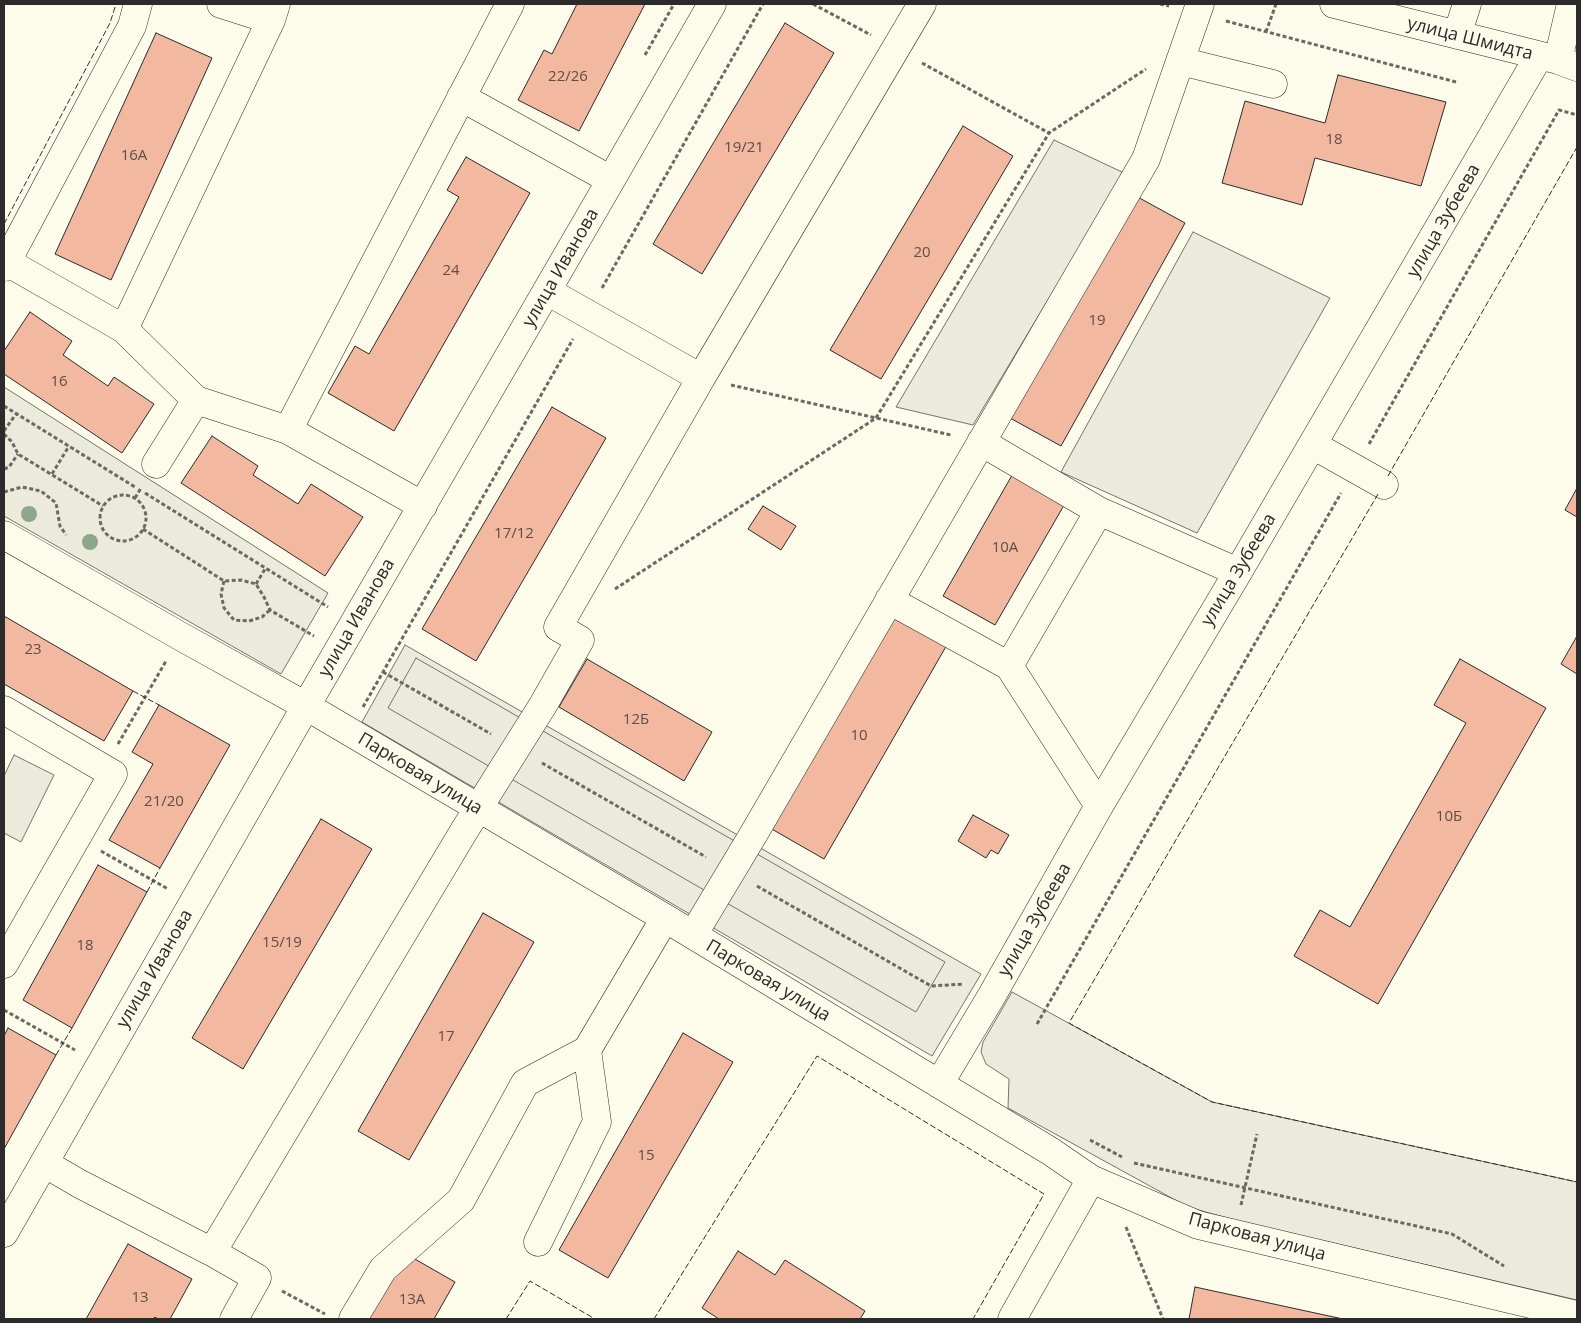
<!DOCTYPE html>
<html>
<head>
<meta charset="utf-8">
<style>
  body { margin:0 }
  #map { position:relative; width:1581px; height:1323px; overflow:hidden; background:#fdfbea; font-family:"Open Sans",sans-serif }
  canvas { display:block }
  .frame { position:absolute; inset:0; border:5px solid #2b2b2b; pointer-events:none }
</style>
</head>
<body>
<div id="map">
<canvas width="1581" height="1323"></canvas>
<div class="frame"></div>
</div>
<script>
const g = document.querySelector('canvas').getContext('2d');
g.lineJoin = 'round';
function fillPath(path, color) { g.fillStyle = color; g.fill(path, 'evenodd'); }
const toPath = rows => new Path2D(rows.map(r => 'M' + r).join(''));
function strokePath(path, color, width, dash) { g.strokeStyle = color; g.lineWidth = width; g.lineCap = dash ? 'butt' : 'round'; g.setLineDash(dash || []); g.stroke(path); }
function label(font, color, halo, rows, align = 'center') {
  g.font = font + ' "Open Sans",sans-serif'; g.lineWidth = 4; g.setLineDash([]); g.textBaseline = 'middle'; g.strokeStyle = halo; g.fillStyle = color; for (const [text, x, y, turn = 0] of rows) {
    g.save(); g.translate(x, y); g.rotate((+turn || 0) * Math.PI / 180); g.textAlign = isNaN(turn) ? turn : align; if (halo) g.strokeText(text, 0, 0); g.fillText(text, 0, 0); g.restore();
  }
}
const green = toPath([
  [1054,140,1124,173,973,425,896,407,1054,140],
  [1193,232,1330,298,1197,533,1061,472,1193,232],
  [4,387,328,593,281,674,4,516,4,387],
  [405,645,981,974,932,1056,362,722,405,645],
  [14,755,54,775,21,842,4,833,4,776,14,755],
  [1012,992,1212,1102,1577,1182,1577,1300,1238,1221,1188,1207,1008,1108,1009,1079,986,1064,981,1052,983,1042,1012,992]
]);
fillPath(green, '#ecebdb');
strokePath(green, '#74746e', 1);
const parking = toPath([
  [416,658,945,962,916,1012,388,708,416,658]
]);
fillPath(parking, '#eceadb');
strokePath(parking, '#74746e', 1);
const building = toPath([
  [577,4,645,4,579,131,518,100,544,50,552,54,577,4],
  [785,23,834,53,702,274,653,244,785,23],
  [156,33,212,58,111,280,55,254,156,33],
  [1338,75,1446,102,1421,186,1315,158,1302,205,1222,183,1245,101,1325,123,1338,75],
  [963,126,1013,156,881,379,830,350,963,126],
  [466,157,530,193,394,431,328,393,355,346,369,354,459,197,447,190,466,157],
  [1134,195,1185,223,1061,446,1010,418,1134,195],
  [30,312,72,341,63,355,108,386,114,377,154,404,122,453,4,374,4,351,30,312],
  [552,407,606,438,476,661,422,629,552,407],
  [212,436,258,466,253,475,298,504,311,484,363,517,325,576,181,483,212,436],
  [1015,470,1067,500,995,625,943,596,1015,470],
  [1577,488,1577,517,1565,510,1577,488],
  [763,506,796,526,781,550,748,529,763,506],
  [894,613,948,643,824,859,770,828,894,613],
  [4,616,133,691,104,741,4,684,4,616],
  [1577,636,1577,674,1561,664,1577,636],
  [587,659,712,732,684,781,559,707,587,659],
  [1460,659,1546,708,1378,1004,1294,956,1320,910,1350,927,1466,723,1434,705,1460,659],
  [159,705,230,745,160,868,109,840,153,764,132,752,159,705],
  [973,815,1009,835,998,854,991,850,986,858,958,841,973,815],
  [321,819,372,849,243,1069,192,1038,321,819],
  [98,865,147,892,72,1028,23,1000,98,865],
  [483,913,534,942,409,1160,358,1131,483,913],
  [8,1028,56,1055,4,1149,4,1036,8,1028],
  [683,1033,733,1062,608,1278,559,1250,683,1033],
  [128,1244,192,1279,170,1319,158,1319,155,1317,153,1319,86,1319,128,1244],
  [738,1251,775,1275,785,1260,865,1311,860,1319,719,1319,702,1308,738,1251],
  [406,1254,455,1282,434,1319,369,1319,406,1254],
  [1195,1287,1343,1319,1189,1319,1195,1287]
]);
fillPath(building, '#f2b8a0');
strokePath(building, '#2b2b2b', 1);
const minor = toPath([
  [221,4,271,20],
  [1334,4,1558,60,1577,67],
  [1457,35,1467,4],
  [1558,60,1571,4],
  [1180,61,1273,84],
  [461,97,611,180],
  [7,262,124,329,196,400,288,430,423,506],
  [4,267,132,26,138,4],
  [547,291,701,378,922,4],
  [124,329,271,20,276,4],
  [288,430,510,4],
  [981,442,1099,511],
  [1313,445,1384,485],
  [156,464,196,400],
  [4,535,180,636,306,706,665,918,1050,1151,1091,1179,1198,1225,1577,1315],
  [889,600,1009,666],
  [4,710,113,774,4,964],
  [1099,806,1009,666,1099,511,1238,572],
  [693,935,753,835,1146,159,1200,4],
  [939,1084,991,997,1099,806,1238,572,1539,56],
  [44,1163,80,1184,212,1252,257,1278,234,1319],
  [4,1233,306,706,611,180,712,4],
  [538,1242,597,1122,587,1050,665,918],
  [212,1252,464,831,543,705,580,640,558,627,701,378],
  [353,1319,383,1269,461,1200,525,1083,587,1050],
  [1012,1319,1091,1179]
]);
strokePath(minor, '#2b2b2b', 29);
strokePath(toPath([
  [813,4,871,35],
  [1160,4,1169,6],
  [1226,21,1456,82],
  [1266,32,1276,4],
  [645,55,674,4],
  [922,63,1049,133],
  [602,288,763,4],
  [731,385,951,435],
  [4,406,135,487],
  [4,431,16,414],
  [4,434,12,442,18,454,103,506],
  [1369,444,1559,110,1577,115],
  [4,469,9,467,18,454],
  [52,474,69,446],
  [4,492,22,487,41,491,56,503,60,526,66,535],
  [145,493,328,607],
  '100 518a23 23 0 1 1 46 0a23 23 0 1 1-46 0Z',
  [135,498,141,488],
  [143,529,224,581,241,580,256,584,264,597,270,610,314,636],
  [224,581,221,594,224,608,234,620,249,621,262,617,270,610],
  [256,584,265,569],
  [615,589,876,418,1049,133,1146,69],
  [383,672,491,734],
  [363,707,573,339],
  [118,744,166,661],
  [542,763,706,857],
  [101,851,168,889],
  [757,886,931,986,964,984],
  [4,1010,75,1050],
  [1037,1024,1341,493],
  [1090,1140,1122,1157],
  [1134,1163,1452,1234,1504,1266],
  [1241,1205,1257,1134],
  [1126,1227,1163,1319],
  [282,1291,325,1314]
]), '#6a6964', 3, [4, 2.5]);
strokePath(minor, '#fdfbea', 28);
strokePath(toPath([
  [4,224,110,23,116,4],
  [1388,476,1577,147],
  [1378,494,1069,1023,1212,1102,1577,1182],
  [133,691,159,705],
  [147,892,160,868],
  [56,1055,72,1028],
  [506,1319,530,1281,595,1319],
  [654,1319,817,1056,1044,1194,973,1319]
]), '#2b2b2b', 1, [6, 2.5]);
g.fillStyle = '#8ea78a';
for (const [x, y] of [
  [29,514],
  [90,542]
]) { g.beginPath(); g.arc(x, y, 8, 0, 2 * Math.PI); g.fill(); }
label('15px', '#5d4e48', null, [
  ["22/26",568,77],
  ["18",1334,140],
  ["19/21",744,148],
  ["16А",134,156],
  ["20",922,253],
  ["24",451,271],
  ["19",1097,321],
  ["16",59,382],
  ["17/12",514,534],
  ["10А",1005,548],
  ["23",33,650],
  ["12Б",636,720],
  ["10",859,736],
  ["21/20",164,802],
  ["10Б",1449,817],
  ["15/19",282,943],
  ["18",85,946],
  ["17",446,1037],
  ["15",646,1156],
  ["13",140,1298],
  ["13А",412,1300]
]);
label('18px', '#2b2b2b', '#fdfbea', [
  ["улица Шмидта",1470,39,14],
  ["улица Зубеева",1444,221,-60],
  ["улица Иванова",561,268,-60],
  ["улица Зубеева",1239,570,-59],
  ["улица Иванова",357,618,-60],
  ["Парковая улица",420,774,31],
  ["улица Зубеева",1035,920,-60],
  ["улица Иванова",155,969,-60],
  ["Парковая улица",768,981,31],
  ["Парковая улица",1257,1237,15]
]);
</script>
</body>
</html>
